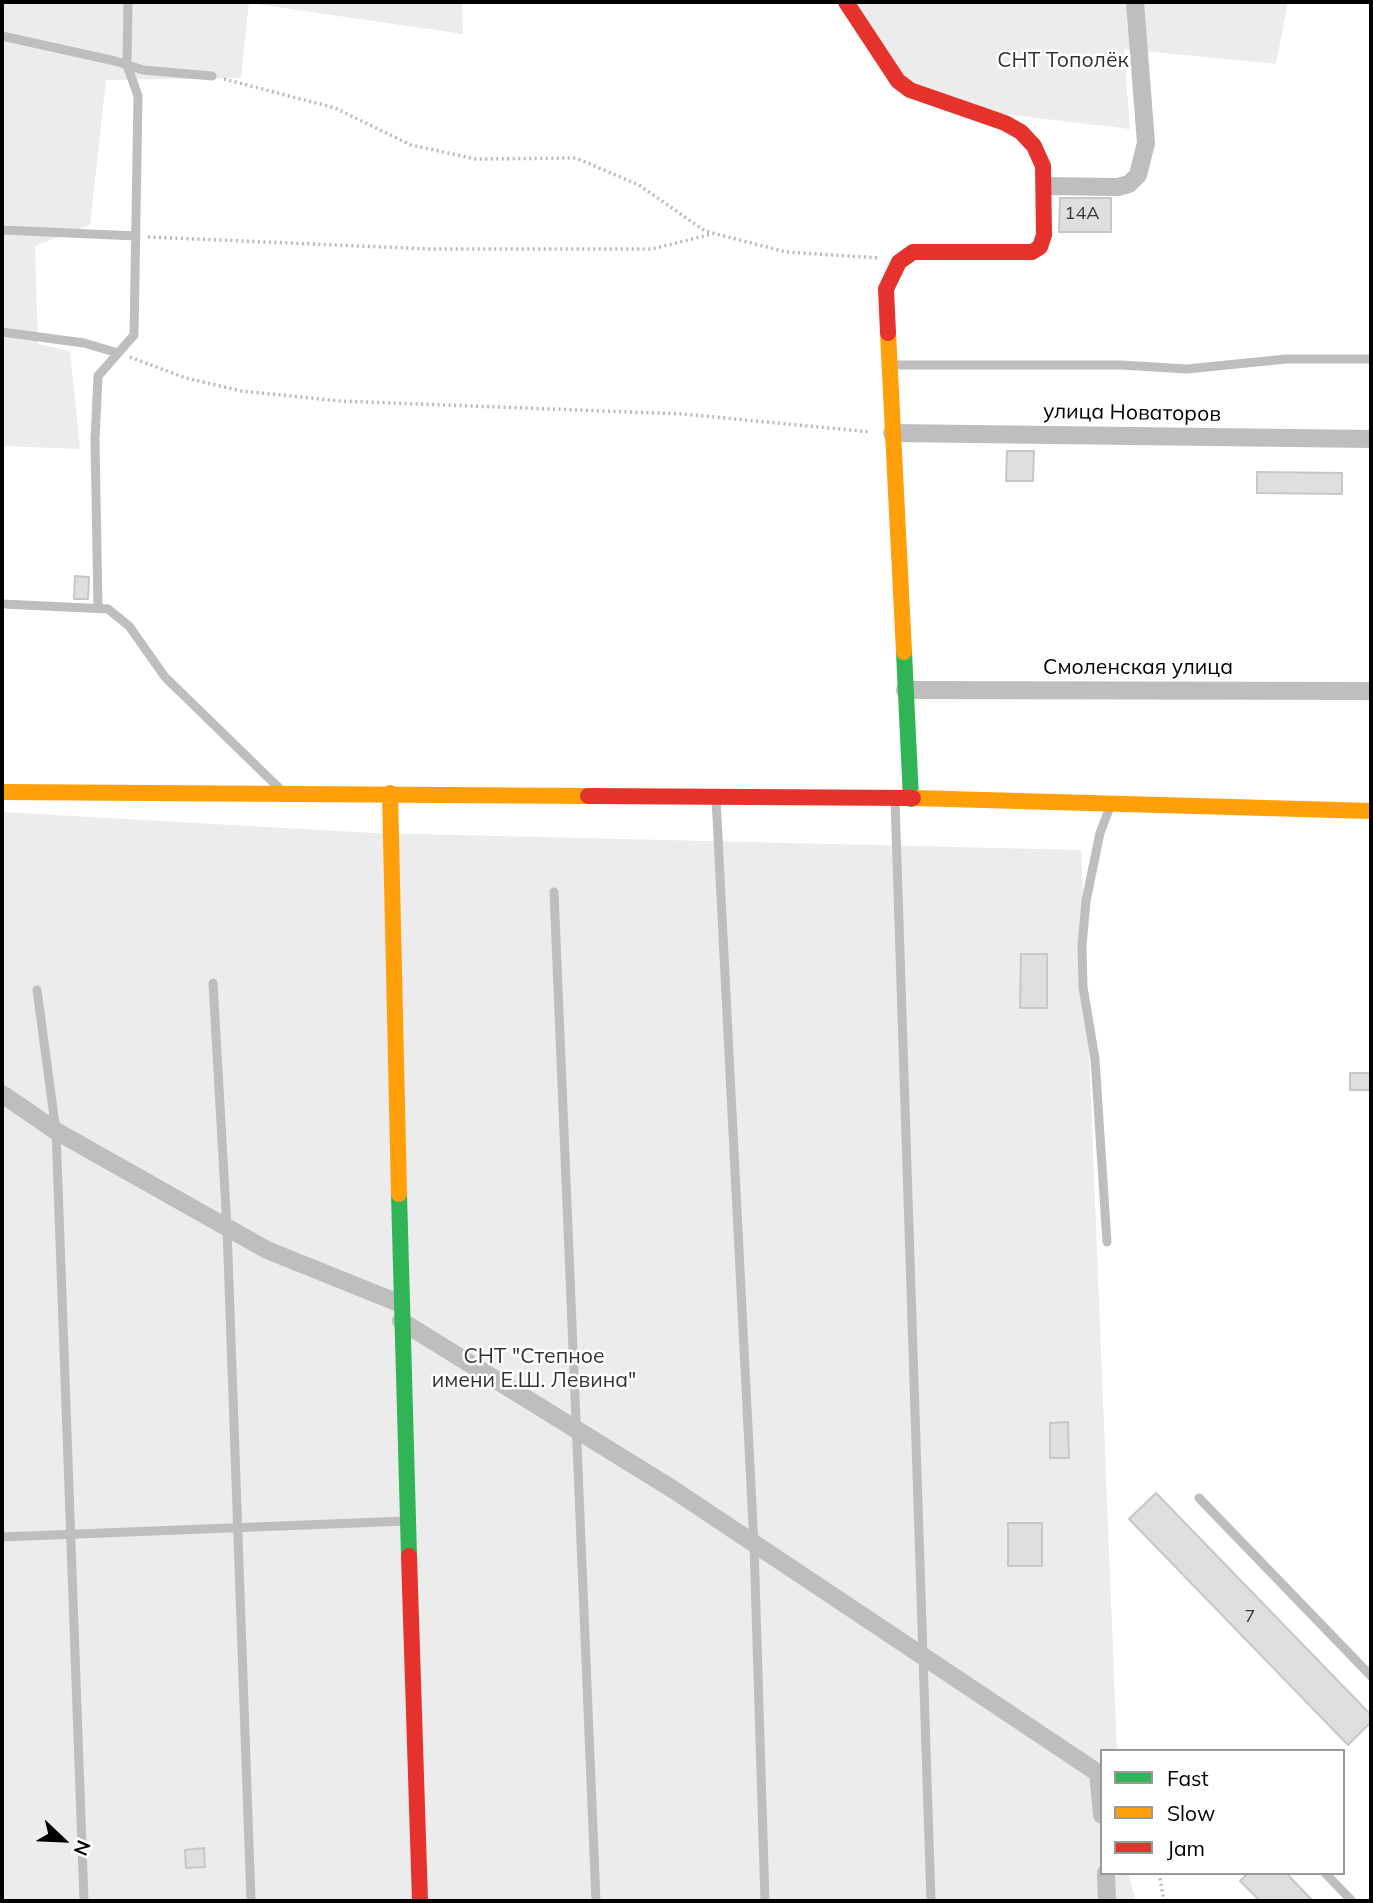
<!DOCTYPE html>
<html>
<head>
<meta charset="utf-8">
<style>
  body { margin:0 }
  #map { position:relative; width:1373px; height:1903px; overflow:hidden; background:#fff; font-family:Mulish,sans-serif }
  canvas { display:block }
  .frame { position:absolute; inset:0; border:4px solid #000; pointer-events:none }
  .legend { position:absolute; left:1100px; top:1749px; width:245px; height:126px; box-sizing:border-box; background:#fff; border:2px solid #999; margin:0; padding:9px 12px; list-style:none; font-size:21px; color:#000 }
  .legend li { display:flex; align-items:center; gap:14px; height:35px }
  .legend b { width:35px; border:2px solid #999 }
  .north { position:absolute; left:28px; top:1805px; width:70px; height:70px; -webkit-text-stroke:5px #fff; paint-order:stroke; rotate:113deg; font-size:19px; font-weight:700; line-height:28px; text-align:center; color:#000 }
  .north::after { content:''; display:block; margin:auto; width:24px; height:32px; background:#000; clip-path:polygon(50% 0,100% 100%,50% 72%,0 100%) }
</style>
</head>
<body>
<div id="map">
<canvas width="1373" height="1903"></canvas>
<div class="frame"></div>
<ul class="legend">
<li><b style="height:9px;background:#30b455"></b>Fast</li>
<li><b style="height:9px;background:#ff9f0a"></b>Slow</li>
<li><b style="height:9px;background:#e5322d"></b>Jam</li>
</ul>
<div class="north">N</div>
</div>
<script>
const g = document.querySelector('canvas').getContext('2d');
g.lineJoin = 'round';
function fillPath(path, color) { g.fillStyle = color; g.fill(path, 'evenodd'); }
const toPath = rows => new Path2D(rows.map(r => 'M' + r).join(''));
function strokePath(path, color, width, dash) { g.strokeStyle = color; g.lineWidth = width; g.lineCap = dash ? 'butt' : 'round'; g.setLineDash(dash || []); g.stroke(path); }
function label(font, color, halo, rows, align = 'center') {
  g.font = font + ' Mulish,sans-serif'; g.lineWidth = 5; g.setLineDash([]); g.textBaseline = 'middle'; g.strokeStyle = halo; g.fillStyle = color; for (const [text, x, y, turn = 0] of rows) {
    g.save(); g.translate(x, y); g.rotate((+turn || 0) * Math.PI / 180); g.textAlign = isNaN(turn) ? turn : align; if (halo) g.strokeText(text, 0, 0); g.fillText(text, 0, 0); g.restore();
  }
}
fillPath(toPath([
  [2,2,462,2,463,34,249,3,241,78,106,80,90,225,35,246,38,344,70,351,80,449,2,446],
  [853,2,1288,2,1276,64,1124,49,1130,129,995,113,900,77],
  [2,812,373,833,1081,850,1117,1751,1102,1751,1102,1873,1128,1873,1136,1901,2,1901]
]), '#ececec');
const building = toPath([
  [1060,198,1111,198,1111,232,1059,232,1060,198],
  [1007,451,1034,451,1033,481,1006,481,1007,451],
  [1257,472,1342,473,1342,494,1257,493,1257,472],
  [75,576,89,577,88,599,74,599,75,576],
  [1021,954,1047,954,1047,1008,1020,1008,1021,954],
  [1350,1073,1371,1073,1371,1090,1350,1090,1350,1073],
  [1068,1422,1069,1458,1050,1458,1050,1423,1068,1422],
  [1156,1493,1371,1715,1371,1722,1348,1745,1129,1519,1156,1493],
  [1008,1523,1042,1523,1042,1566,1008,1566,1008,1523],
  [204,1848,205,1867,186,1868,185,1850,204,1848],
  [1248,1873,1286,1873,1313,1901,1260,1901,1240,1881,1248,1873]
]);
fillPath(building, '#dfdfdf');
strokePath(building, '#c7c7c7', 2);
strokePath(toPath([
  [224,79,335,108,411,145,476,159,576,158,639,185,705,231,786,252,880,258],
  [148,237,430,249,652,249,712,234],
  [130,357,186,378,241,391,340,401,683,414,871,432],
  [1159,1873,1164,1901]
]), '#b9b9b9', 3.5, [2, 3.5]);
strokePath(toPath([
  [2,36,115,61,143,70,212,76],
  [2,230,136,236],
  [2,332,84,343,118,353],
  [891,365,1121,365,1187,369,1286,359,1371,359],
  [2,604,108,609,129,626,165,677,279,788],
  [98,608,95,440,98,376,134,335,138,96,127,65,128,2],
  [716,798,754,1545,765,1901],
  [895,800,931,1901],
  [554,892,596,1901],
  [213,983,227,1228,251,1901],
  [37,990,56,1131,84,1901],
  [1107,1242,1095,1059,1083,987,1082,946,1086,901,1100,833,1110,807],
  [1199,1498,1371,1676],
  [2,1537,406,1521],
  [1325,1873,1352,1901]
]), '#bebebe', 9);
strokePath(toPath([
  [1045,186,1118,187,1129,184,1138,175,1146,143,1135,2],
  [892,433,1371,439],
  [905,690,1371,691],
  [2,1094,56,1131,267,1250,401,1304],
  [401,1321,674,1490,1098,1773,1102,1815],
  [1106,1873,1107,1901]
]), '#bebebe', 18);
strokePath(toPath([
  [904,652,911,799],
  [399,1194,409,1556]
]), '#30b455', 16);
strokePath(toPath([
  [888,333,904,652],
  [2,792,588,796],
  [390,793,399,1194],
  [913,798,1371,811]
]), '#ff9f0a', 16);
strokePath(toPath([
  [846,2,898,81,910,90,1005,123,1021,132,1034,146,1043,166,1044,235,1040,247,1032,252,913,252,899,262,886,289,888,333],
  [588,796,913,798],
  [409,1556,420,1901]
]), '#e5322d', 16);
label('18px', '#383838', null, [
  ["14А",1082,214],
  ["7",1250,1617]
]);
label('21px', '#333', '#fff', [
  ["СНТ Тополёк",1063,61],
  ["СНТ \"Степное",534,1357],
  ["имени Е.Ш. Левина\"",534,1381]
]);
label('21px', '#000', '#fff', [
  ["улица Новаторов",1132,413,1],
  ["Смоленская улица",1138,668]
]);
</script>
</body>
</html>
